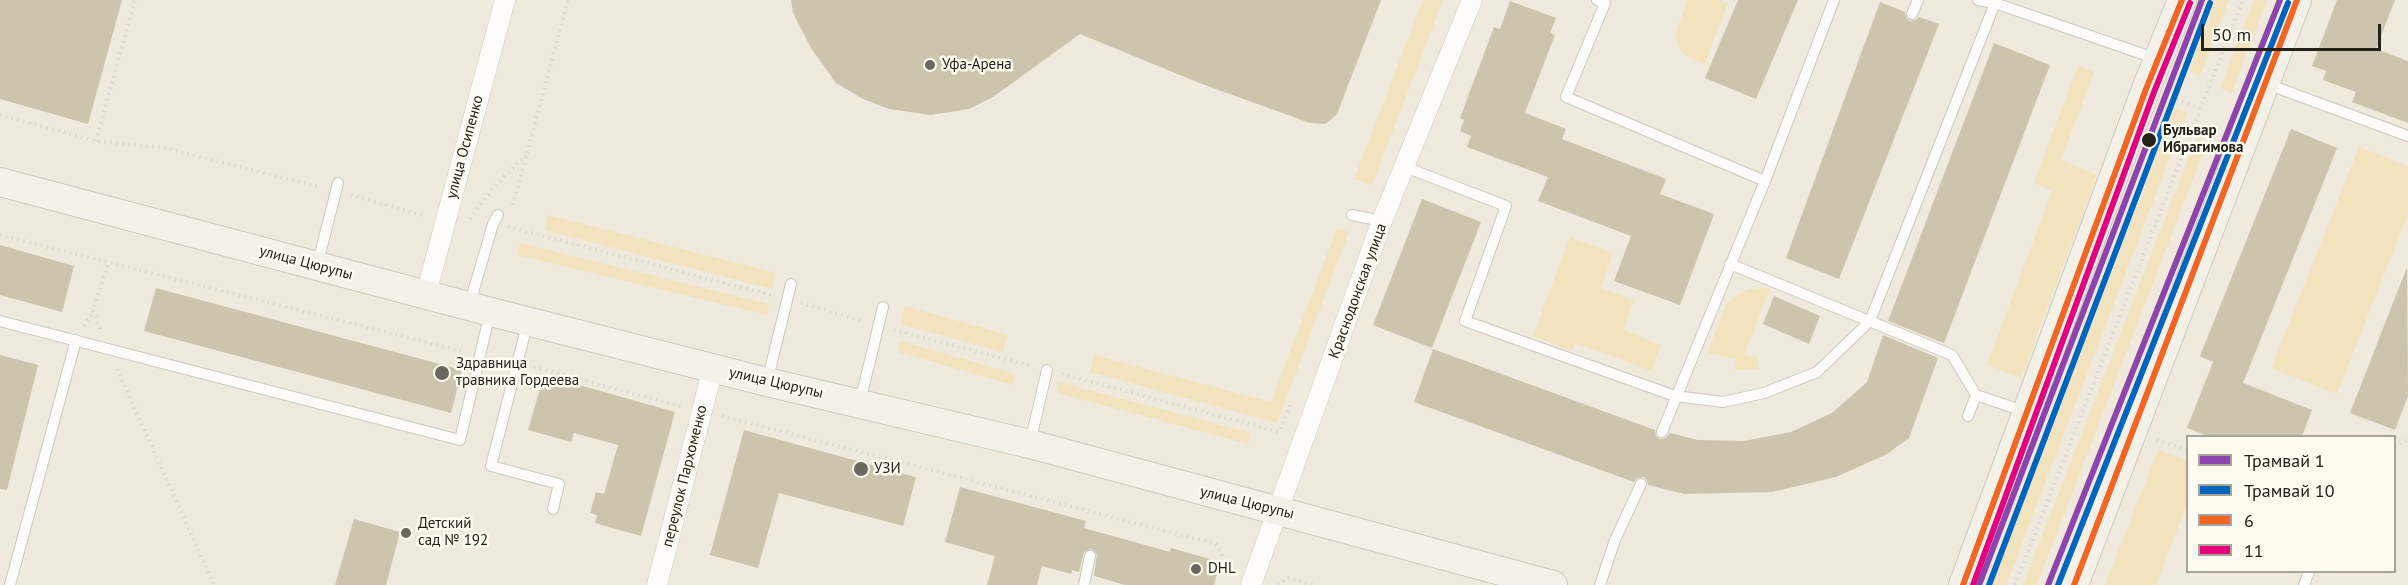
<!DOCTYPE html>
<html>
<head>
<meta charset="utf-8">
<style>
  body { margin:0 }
  #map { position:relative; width:2408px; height:585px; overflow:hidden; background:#efeadd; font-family:"PT Sans",sans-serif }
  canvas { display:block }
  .legend { position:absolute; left:2186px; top:435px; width:210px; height:138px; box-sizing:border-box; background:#fefbf1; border:2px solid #a7a49b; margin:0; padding:8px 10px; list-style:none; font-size:18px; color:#242119 }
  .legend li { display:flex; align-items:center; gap:12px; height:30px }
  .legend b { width:30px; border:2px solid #a7a49b }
  .scale { position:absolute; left:2201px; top:24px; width:180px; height:27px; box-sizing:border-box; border:3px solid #242119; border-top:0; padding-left:8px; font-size:18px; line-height:21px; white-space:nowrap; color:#242119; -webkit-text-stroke:4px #fefbf1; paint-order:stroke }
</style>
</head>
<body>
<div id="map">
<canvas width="2408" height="585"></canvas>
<ul class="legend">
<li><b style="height:8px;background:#8e44ad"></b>Трамвай 1</li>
<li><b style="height:8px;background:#0065bd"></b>Трамвай 10</li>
<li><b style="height:8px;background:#f26522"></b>6</li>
<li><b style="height:8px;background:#e5007d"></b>11</li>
</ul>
<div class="scale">50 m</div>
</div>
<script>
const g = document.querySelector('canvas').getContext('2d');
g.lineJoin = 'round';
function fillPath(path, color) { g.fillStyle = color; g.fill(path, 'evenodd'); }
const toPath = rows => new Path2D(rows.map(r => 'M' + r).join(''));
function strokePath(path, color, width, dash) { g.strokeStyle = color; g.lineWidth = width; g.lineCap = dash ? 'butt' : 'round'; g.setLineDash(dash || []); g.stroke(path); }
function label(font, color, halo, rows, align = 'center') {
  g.font = font + ' "PT Sans",sans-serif'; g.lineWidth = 5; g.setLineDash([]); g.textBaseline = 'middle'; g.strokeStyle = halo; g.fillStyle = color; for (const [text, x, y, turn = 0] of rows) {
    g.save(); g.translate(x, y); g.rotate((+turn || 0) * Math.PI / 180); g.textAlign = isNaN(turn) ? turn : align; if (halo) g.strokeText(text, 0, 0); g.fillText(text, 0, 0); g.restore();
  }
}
fillPath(toPath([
  [1423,0,1443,0,1372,185,1354,179],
  [1688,0,1721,0,1728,3,1705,63,1689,58,1680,50,1675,34],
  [2216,0,2229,0,2200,76,2189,72],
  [2254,0,2267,0,2232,93,2220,88],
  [2078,65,2094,72,2061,160,2097,175,2021,378,1987,365,2052,191,2034,183],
  [2175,108,2187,113,2006,585,1992,585],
  [2196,138,2207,143,2037,585,2023,585],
  [2359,147,2408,166,2408,214,2337,394,2271,368],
  [548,215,776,273,772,289,544,230],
  [1337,228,1349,232,1277,423,1090,372,1094,355,1271,402],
  [1570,237,1613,253,1601,288,1634,301,1623,330,1661,345,1651,371,1576,343,1572,351,1533,336],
  [520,243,769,304,767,315,517,255],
  [1770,288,1744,355,1758,357,1758,369,1735,370,1736,359,1707,353,1727,302,1748,289],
  [905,306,1008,335,1003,352,900,324],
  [901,341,1016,374,1013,385,898,352],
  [1059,382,1251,433,1248,444,1057,393],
  [2158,450,2187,461,2187,504,2156,585,2105,585]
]), '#f2e3be');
fillPath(toPath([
  [0,0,122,0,88,124,0,99],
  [791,0,1381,0,1337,114,1326,124,1310,123,1202,84,1080,34,993,97,969,109,931,115,889,109,863,99,836,83,811,48,793,13],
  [1738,0,1798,0,1756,99,1705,78],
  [2337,0,2395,0,2376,49,2408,61,2408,123,2352,102,2356,92,2323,80,2326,71,2312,66],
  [1510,1,1556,18,1550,33,1555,35,1525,113,1566,129,1562,139,1666,179,1660,194,1714,214,1680,305,1614,281,1631,236,1538,201,1548,177,1467,147,1471,136,1460,131,1464,120,1460,118,1494,27,1500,29],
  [1880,2,1905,12,1906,18,1910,21,1916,20,1919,17,1939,24,1839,279,1786,258],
  [1994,43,2050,65,1944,343,1888,321],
  [2291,129,2337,148,2243,383,2312,410,2302,436,2208,436,2187,428,2213,362,2200,356],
  [1422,199,1481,222,1432,348,1373,325],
  [0,245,74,266,62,312,0,295],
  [2407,267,2408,396,2395,430,2350,413],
  [156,288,462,370,451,413,144,331],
  [1774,296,1820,316,1809,344,1763,324],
  [1883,335,1938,358,1909,438,1887,454,1836,477,1772,492,1684,494,1648,485,1647,480,1644,477,1637,478,1634,482,1414,402,1433,349,1655,430,1656,436,1660,439,1666,438,1670,433,1698,440,1744,441,1791,432,1832,413,1867,382],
  [0,355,38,365,7,490,0,489],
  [544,375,675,412,641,536,595,523,597,515,590,513,596,492,604,494,618,445,574,433,571,442,528,430],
  [744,430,916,477,903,526,779,493,758,568,710,555],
  [960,487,1086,521,1084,528,1170,552,1171,548,1220,562,1214,585,1125,585,1094,576,1097,554,1091,549,1084,552,1079,572,1072,570,1071,574,1042,566,1037,585,987,585,995,556,945,542],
  [354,519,400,532,386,585,335,585]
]), '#ccc4ac');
const lane = toPath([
  [1597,0,1605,3,1566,97,1765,181,1662,432],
  [1978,0,1995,3,1996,0],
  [1912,14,1918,0],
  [2267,84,2408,136],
  [1405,167,1506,206,1465,321,1675,396,1723,402,1764,393,1817,372,1870,321,1995,3,2157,59],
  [1765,181,1834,0],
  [1352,215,1382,221],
  [1730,264,1952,355,1976,395,2026,412],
  [317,266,338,183],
  [469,306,493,224,498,215],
  [0,321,460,440,490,313],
  [528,321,491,466,559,484,553,509],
  [767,382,791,284],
  [860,402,883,307],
  [1968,416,1976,395],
  [1030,443,1047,370],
  [10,585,76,340],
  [1084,585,1090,556],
  [1600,585,1615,540,1641,484],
  [2304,585,2309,572]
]);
const street = toPath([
  [426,294,505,0],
  [657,585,713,368],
  [1251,585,1382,221,1472,0]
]);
const secondary = toPath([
  [0,182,491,312,767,382,1030,444,1553,585],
  [1963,585,2146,89,2182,0],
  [2074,585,2297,0]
]);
strokePath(lane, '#ccc8bd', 12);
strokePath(street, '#ccc8bd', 21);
strokePath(secondary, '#ccc8bd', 30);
strokePath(toPath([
  [2171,97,2201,108],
  [0,115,96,141,169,149,320,187],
  [2193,127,2217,135],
  [96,141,135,0],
  [351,195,425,216],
  [513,205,568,0],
  [470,219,492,189,526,155],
  [508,227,771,295],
  [0,235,465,352],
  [801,303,863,321],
  [84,326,93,312],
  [100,329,93,311,108,263],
  [894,330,1032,366],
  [534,367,683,407],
  [117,369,214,585],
  [1062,374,1279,432,1291,403],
  [722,416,1216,544,1232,575],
  [2157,440,2188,450],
  [2394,446,2408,440],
  [1278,585,1288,578,1314,585],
  [2015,585,2243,0]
]), '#d8d6d3', 4, [1.5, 4.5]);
strokePath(lane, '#fdfcfa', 10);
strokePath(street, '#fdfcfa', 20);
strokePath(secondary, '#f4f1e9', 28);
strokePath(toPath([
  [1963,585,2146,89,2182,0],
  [2074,585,2297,0]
]), '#f26522', 6);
strokePath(toPath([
  [1973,585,2154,92,2190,3]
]), '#e5007d', 6);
strokePath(toPath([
  [1979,585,2202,0],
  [2048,585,2280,0]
]), '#8e44ad', 6);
strokePath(toPath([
  [1989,585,2210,3],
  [2058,585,2288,3]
]), '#0065bd', 6);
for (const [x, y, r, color] of [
  [930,65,6,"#6b675e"],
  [2149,140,8,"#242119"],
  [442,373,8,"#6b675e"],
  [861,469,8,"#6b675e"],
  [406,533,6,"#6b675e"],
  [1196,569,6,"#6b675e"]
]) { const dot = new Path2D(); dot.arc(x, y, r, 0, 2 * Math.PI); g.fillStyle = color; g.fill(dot); strokePath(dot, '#fefbf1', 2); }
label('15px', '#242119', '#fefbf1', [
  ["Уфа-Арена",942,65],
  ["Здравница",456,364],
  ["травника Гордеева",456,381],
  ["УЗИ",874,469],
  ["Детский",418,524],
  ["сад № 192",418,541],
  ["DHL",1208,569]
], 'left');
label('bold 15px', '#242119', '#fefbf1', [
  ["Бульвар",2163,131],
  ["Ибрагимова",2163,148]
], 'left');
label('15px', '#242119', '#fefbf1', [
  ["улица Осипенко",465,147,-75],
  ["улица Цюрупы",306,263,15],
  ["Краснодонская улица",1358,291,-70],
  ["улица Цюрупы",776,383,13],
  ["переулок Пархоменко",685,476,-76],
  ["улица Цюрупы",1247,503,14]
]);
</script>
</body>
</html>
